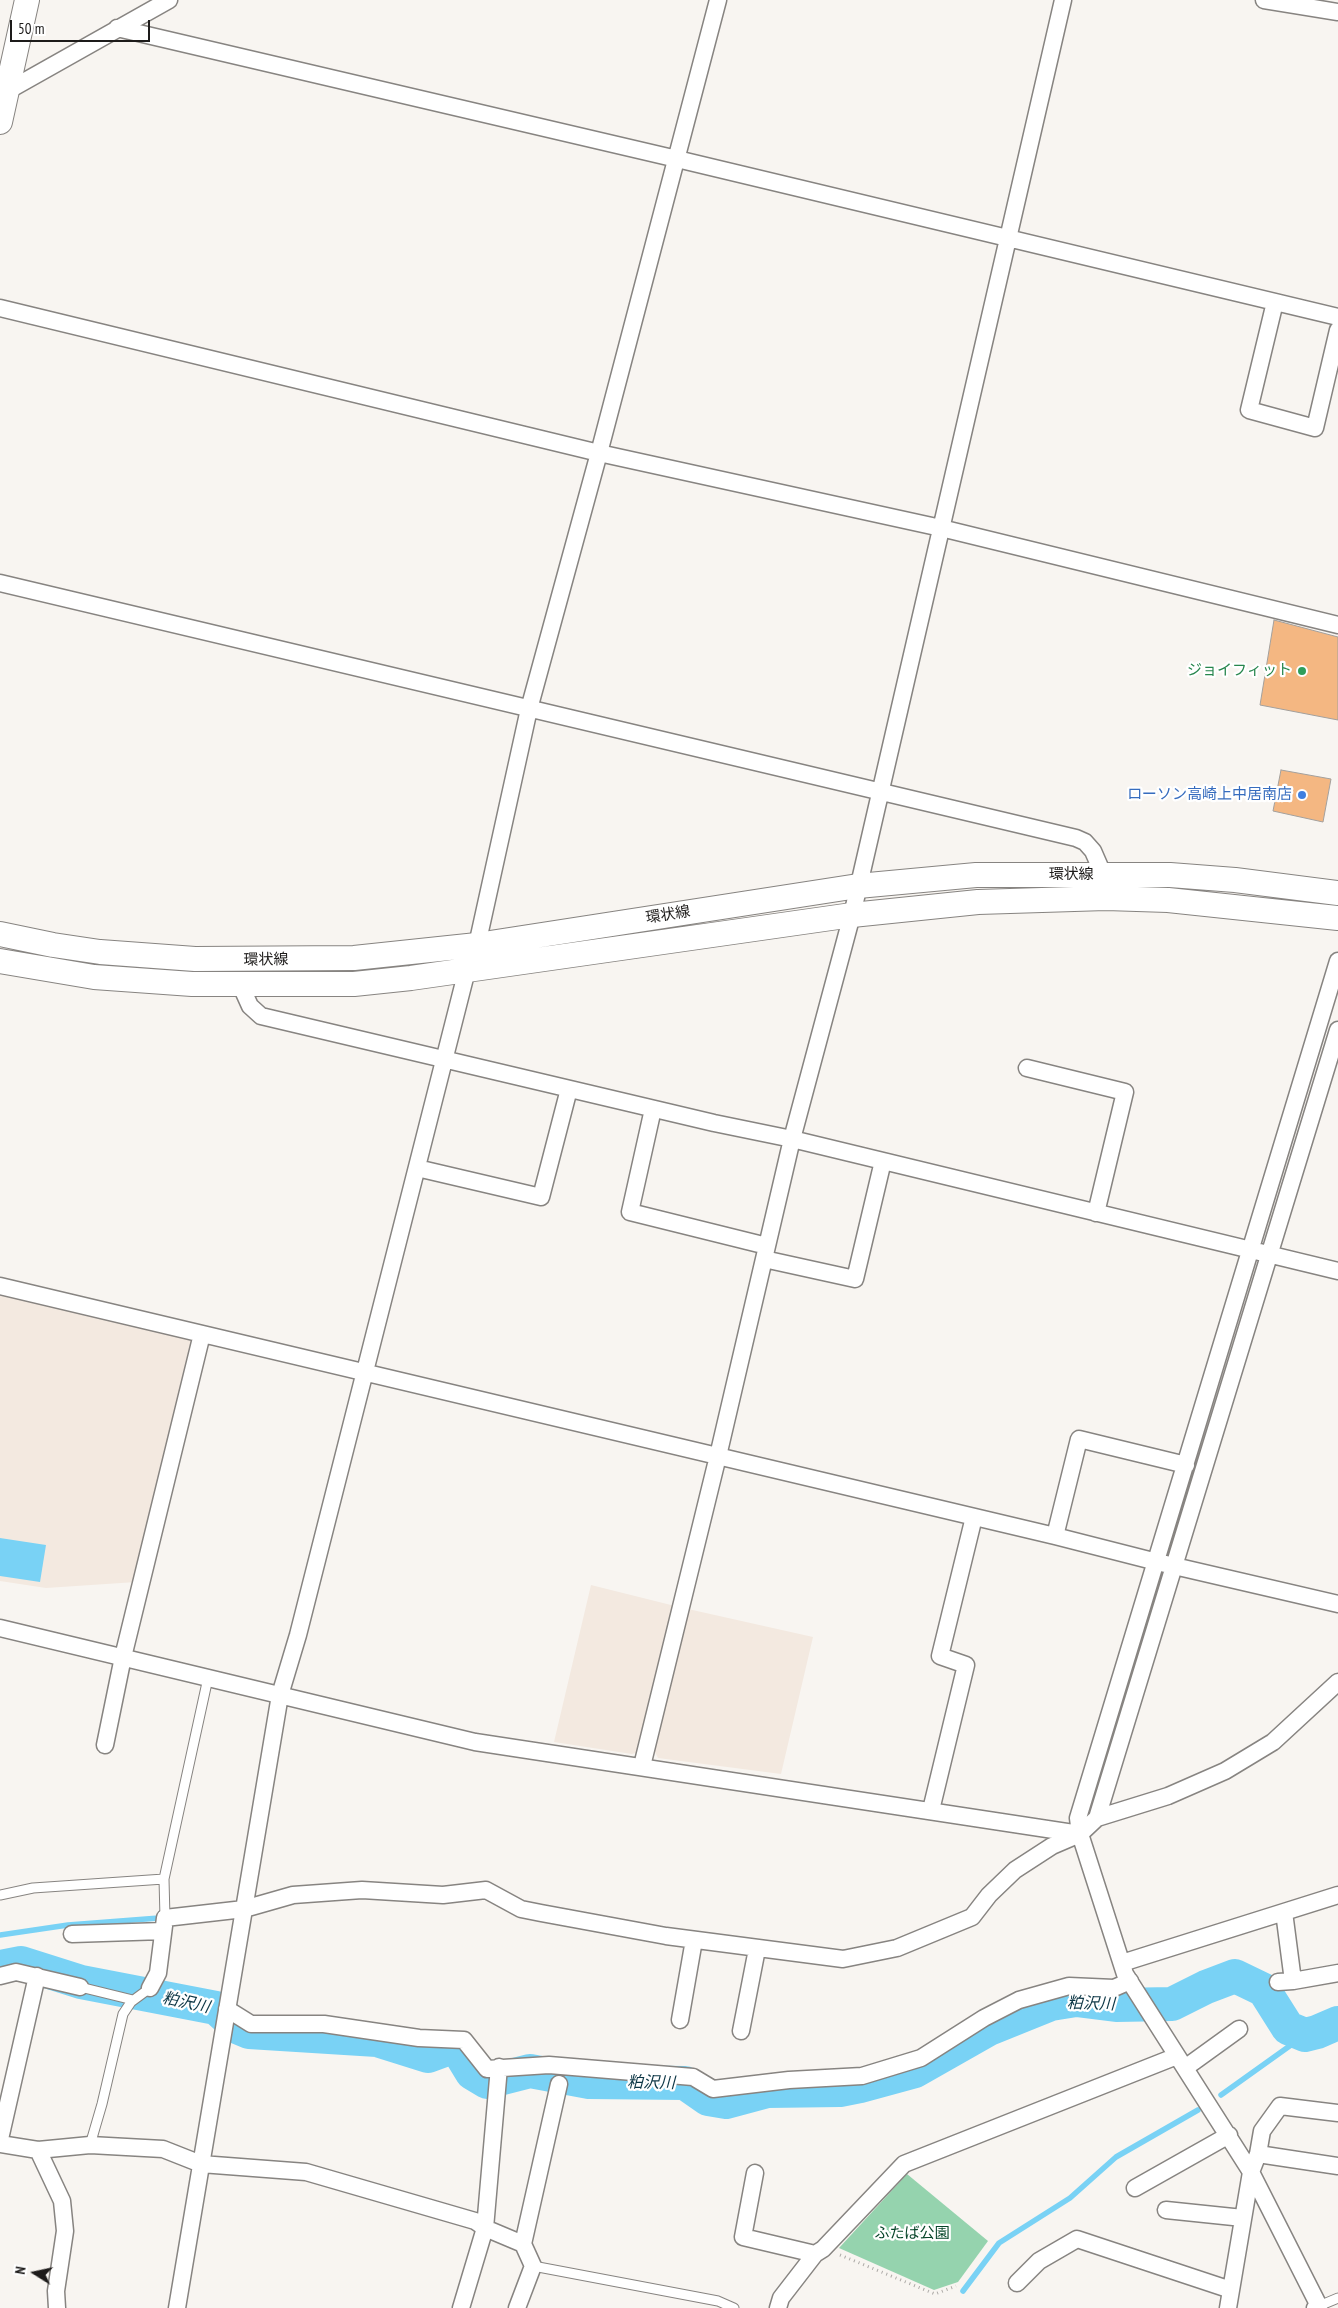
<!DOCTYPE html>
<html>
<head>
<meta charset="utf-8">
<style>
  body { margin:0 }
  #map { position:relative; width:1338px; height:2308px; overflow:hidden; background:#f8f5f1; font-family:"PT Sans Narrow",sans-serif }
  canvas { display:block }
  .north { position:absolute; left:10px; top:2248px; width:50px; height:50px; -webkit-text-stroke:4px #fff; paint-order:stroke; rotate:280deg; font-size:14px; font-weight:700; line-height:20px; text-align:center; color:#1d1b1a }
  .north::after { content:''; display:block; margin:auto; width:18px; height:22px; background:#1d1b1a; clip-path:polygon(50% 0,100% 100%,50% 72%,0 100%) }
  .scale { position:absolute; left:10px; top:20px; width:140px; height:22px; box-sizing:border-box; border:2px solid #1d1b1a; border-top:0; padding-left:6px; font-size:15px; line-height:18px; white-space:nowrap; color:#1d1b1a; -webkit-text-stroke:4px #fff; paint-order:stroke }
</style>
</head>
<body>
<div id="map">
<canvas width="1338" height="2308"></canvas>
<div class="north">N</div>
<div class="scale">50 m</div>
</div>
<script>
const g = document.querySelector('canvas').getContext('2d');
g.lineJoin = 'round';
function fillPath(path, color) { g.fillStyle = color; g.fill(path, 'evenodd'); }
const toPath = rows => new Path2D(rows.map(r => 'M' + r).join(''));
function strokePath(path, color, width, dash) { g.strokeStyle = color; g.lineWidth = width; g.lineCap = dash ? 'butt' : 'round'; g.setLineDash(dash || []); g.stroke(path); }
function label(font, color, halo, rows, align = 'center') {
  g.font = font + ' "PT Sans Narrow","Noto Sans JP",sans-serif'; g.lineWidth = 4.5; g.setLineDash([]); g.textBaseline = 'middle'; g.strokeStyle = halo; g.fillStyle = color; for (const [text, x, y, turn = 0] of rows) {
    g.save(); g.translate(x, y); g.rotate((+turn || 0) * Math.PI / 180); g.textAlign = isNaN(turn) ? turn : align; if (halo) g.strokeText(text, 0, 0); g.fillText(text, 0, 0); g.restore();
  }
}
fillPath(toPath([
  [0,1295,194,1340,136,1582,46,1588,0,1581],
  [591,1585,675,1606,641,1751,632,1754,554,1742],
  [688,1609,813,1637,781,1774,658,1758,654,1750]
]), '#f3e9e0');
fillPath(toPath([
  [907,2174,988,2241,958,2282,934,2290,839,2248]
]), '#95d3ae');
fillPath(toPath([
  [0,1538,46,1545,40,1582,0,1576]
]), '#79d2f5');
strokePath(toPath([
  [0,1935,68,1925,159,1918],
  [1221,2095,1305,2035],
  [963,2291,999,2243,1070,2198,1116,2157,1198,2110]
]), '#79d2f5', 5.5);
strokePath(toPath([
  [0,1967,21,1963,81,1982,216,2008,237,2027,249,2032,377,2040,428,2056,447,2049,458,2050,472,2073,487,2082,530,2071,589,2082,685,2083,708,2099,726,2102,767,2091,840,2090,860,2086,915,2071,989,2029,1051,2004,1076,2000,1116,2005,1172,2004,1206,1987,1235,1976,1264,1990,1288,2028,1305,2035,1317,2032,1338,2023]
]), '#79d2f5', 34);
const building = toPath([
  [1274,620,1338,637,1338,720,1260,705,1274,620],
  [1281,770,1331,779,1323,822,1273,811,1281,770]
]);
fillPath(building, '#f4b782');
strokePath(building, '#a3a09d', 1);
const lane = toPath([
  [0,1895,33,1888,164,1879],
  [165,1918,164,1879,208,1678],
  [80,1987,133,2000],
  [90,2145,102,2104,123,2014,131,2002,150,1988],
  [533,2266,718,2301,734,2308],
  [1319,2306,1338,2298]
]);
const street = toPath([
  [1264,0,1338,12],
  [117,28,677,159,1338,317],
  [2,94,169,0],
  [1275,302,1249,410,1315,428,1338,330],
  [0,308,599,453,941,528,1338,625],
  [0,583,1076,838,1085,842,1093,851,1103,874],
  [477,945,529,709,599,453,718,0],
  [241,986,250,1006,261,1016,714,1123,792,1139,1338,1271],
  [1027,1068,1125,1092,1096,1213],
  [653,1109,630,1212,767,1246],
  [417,1168,541,1197,569,1089],
  [764,1259,855,1279,883,1161],
  [0,1286,1055,1536,1157,1562,1338,1604],
  [1055,1536,1079,1439,1186,1465],
  [0,1628,475,1742,1080,1834,1097,1818,1168,1796,1225,1771,1273,1742,1338,1682],
  [105,1745,123,1657,202,1334],
  [642,1766,718,1456,792,1139,852,915,1063,0],
  [931,1810,966,1665,940,1656,974,1517],
  [1097,1818,1338,1030],
  [1284,1912,1293,1981,1338,1973],
  [72,1934,163,1931],
  [1122,1963,1338,1895],
  [0,1976,16,1972,80,1987],
  [1278,1982,1293,1981],
  [150,1988,158,1973,165,1918,244,1909,293,1895,362,1890,443,1895,486,1890,521,1909,541,1913,666,1936,843,1959,897,1948,972,1917,989,1895,1015,1870,1052,1846,1080,1834],
  [227,2009,251,2024,324,2024,419,2038,464,2040,487,2069,549,2065,693,2077,713,2089,789,2080,862,2076,921,2058,984,2018,1019,2000,1069,1986,1114,1988,1130,1981],
  [680,2020,694,1940],
  [741,2031,757,1949],
  [1185,2068,1239,2029],
  [0,2139,37,1976],
  [0,2144,38,2150,90,2145,163,2149,201,2164,306,2172,475,2221,485,2228,523,2244],
  [38,2150,62,2201,65,2231,56,2291,57,2308],
  [1258,2154,1338,2166],
  [755,2173,743,2237,815,2254],
  [1135,2188,1229,2135],
  [1166,2210,1243,2218],
  [1017,2283,1039,2261,1077,2239,1231,2290],
  [177,2308,280,1695,298,1635,467,970],
  [461,2308,485,2228,499,2067],
  [517,2308,533,2266,523,2244,559,2084],
  [778,2308,781,2298,815,2254,823,2249,904,2164,1177,2056],
  [1228,2308,1251,2172,1258,2154,1262,2131,1280,2106,1338,2113],
  [1315,2308,1319,2306,1251,2172,1125,1974,1080,1834,1078,1818,1338,961]
]);
const secondary = toPath([
  [0,122,27,0],
  [0,934,53,945,100,952,195,959,354,958,477,945,858,886,976,875,1170,875,1235,880,1338,893],
  [0,961,94,977,192,984,354,984,411,978,852,915,978,902,1106,898,1168,900,1338,918]
]);
strokePath(lane, '#878481', 11);
strokePath(street, '#878481', 19);
strokePath(secondary, '#878481', 26);
strokePath(toPath([
  [840,2255,935,2294,956,2286]
]), '#aca9a6', 3, [1, 4]);
strokePath(lane, '#fff', 9);
strokePath(street, '#fff', 16);
strokePath(secondary, '#fff', 24);
for (const [x, y, r, color] of [
  [1302,671,5,"#2e9e5b"],
  [1302,795,5,"#3f7fe0"]
]) { const dot = new Path2D(); dot.arc(x, y, r, 0, 2 * Math.PI); g.fillStyle = color; g.fill(dot); strokePath(dot, '#fff', 2); }
label('15px', '#27864d', '#fff', [
  ["ジョイフィット",1292,671]
], 'right');
label('15px', '#366cbe', '#fff', [
  ["ローソン高崎上中居南店",1292,795]
], 'right');
label('15px', '#1d1b1a', '#fff', [
  ["環状線",1071,875],
  ["環状線",668,915,-9],
  ["環状線",266,960,-1]
]);
label('15px', '#064529', '#fff', [
  ["ふたば公園",912,2234]
]);
label('italic 16px', '#0c3645', '#fff', [
  ["粕沢川",186,2003,12],
  ["粕沢川",1091,2004,2],
  ["粕沢川",651,2083,1]
]);
</script>
</body>
</html>
